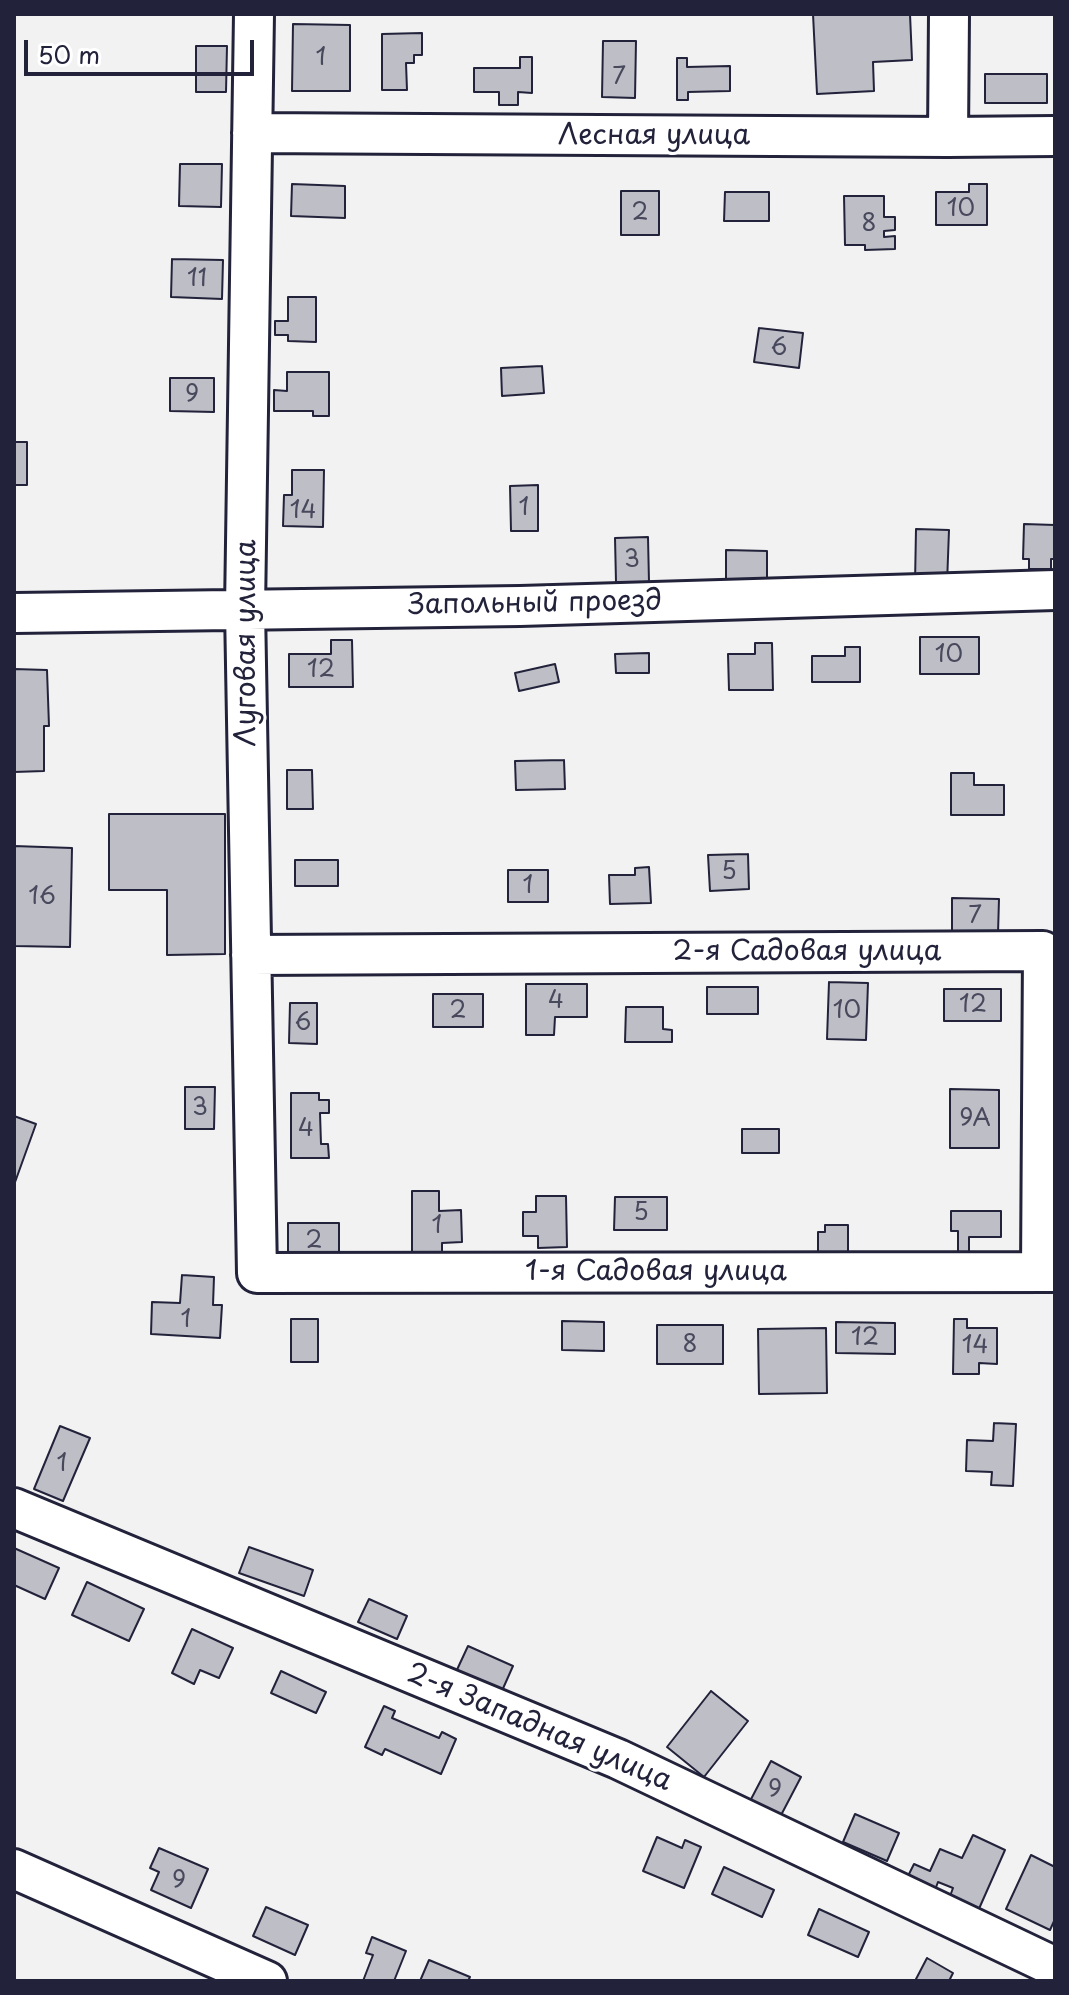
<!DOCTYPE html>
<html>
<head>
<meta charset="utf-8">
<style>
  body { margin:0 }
  #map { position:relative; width:1069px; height:1995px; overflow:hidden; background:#f2f2f3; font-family:"Playpen Sans",sans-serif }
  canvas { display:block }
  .frame { position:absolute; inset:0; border:16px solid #22223b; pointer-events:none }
  .scale { position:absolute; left:24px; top:40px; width:230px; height:36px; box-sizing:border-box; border:4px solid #22223b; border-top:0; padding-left:10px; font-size:24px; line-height:28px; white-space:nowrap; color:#22223b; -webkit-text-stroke:6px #fff; paint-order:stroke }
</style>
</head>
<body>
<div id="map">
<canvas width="1069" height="1995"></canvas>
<div class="frame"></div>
<div class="scale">50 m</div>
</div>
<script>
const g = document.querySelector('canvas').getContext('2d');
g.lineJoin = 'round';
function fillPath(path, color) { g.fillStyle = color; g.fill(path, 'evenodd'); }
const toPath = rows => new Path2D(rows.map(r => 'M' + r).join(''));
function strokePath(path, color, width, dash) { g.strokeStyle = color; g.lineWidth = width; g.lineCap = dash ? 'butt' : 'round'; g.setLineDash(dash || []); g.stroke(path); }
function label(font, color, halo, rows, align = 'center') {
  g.font = font + ' "Playpen Sans",sans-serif'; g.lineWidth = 6; g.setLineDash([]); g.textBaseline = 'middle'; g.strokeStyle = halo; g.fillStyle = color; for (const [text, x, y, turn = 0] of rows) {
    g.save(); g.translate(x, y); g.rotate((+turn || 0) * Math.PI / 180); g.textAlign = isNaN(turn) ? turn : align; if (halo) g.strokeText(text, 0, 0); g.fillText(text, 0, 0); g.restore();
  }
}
const building = toPath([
  [813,14,910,14,912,60,873,62,874,91,817,94,813,14],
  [293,24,350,25,350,91,292,91,293,24],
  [422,33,422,55,414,55,414,63,406,63,407,90,382,90,382,34,422,33],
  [603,41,636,41,635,98,602,97,603,41],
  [196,46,227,46,226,92,196,92,196,46],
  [520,57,532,57,532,93,518,92,518,105,499,105,499,92,474,92,474,68,520,68,520,57],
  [677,58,687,58,687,67,730,66,730,91,688,92,688,100,677,100,677,58],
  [985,74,1047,74,1047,103,985,103,985,74],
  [180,164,222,164,221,207,179,206,180,164],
  [292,184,345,186,345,218,291,216,292,184],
  [969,184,987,184,987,225,936,225,936,192,969,192,969,184],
  [621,191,659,191,659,235,621,235,621,191],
  [725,192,769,192,769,221,724,221,725,192],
  [844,196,884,196,884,217,895,217,895,230,884,231,884,237,895,236,895,249,865,250,865,245,845,245,844,196],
  [172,259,223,260,222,299,171,297,172,259],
  [288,297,316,297,316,342,288,341,288,335,275,335,275,321,288,321,288,297],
  [759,328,803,333,799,368,754,362,759,328],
  [542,366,544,393,502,396,501,368,542,366],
  [287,372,329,372,329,416,313,416,313,411,274,411,274,390,287,391,287,372],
  [170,378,214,378,214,412,170,411,170,378],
  [14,442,27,442,27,485,14,485,14,442],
  [292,470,324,470,323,527,283,526,284,495,292,495,292,470],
  [538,485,538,531,511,531,510,486,538,485],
  [1024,524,1055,525,1055,559,1051,559,1051,569,1029,569,1029,559,1023,559,1024,524],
  [916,529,949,530,947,584,915,583,916,529],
  [648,537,649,582,616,582,615,538,648,537],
  [726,550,767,551,767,583,754,583,754,579,726,579,726,550],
  [920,637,979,637,979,674,920,674,920,637],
  [331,640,352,640,353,687,289,687,289,654,331,654,331,640],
  [755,643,772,643,773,690,729,690,728,654,755,654,755,643],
  [845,647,860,647,860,682,812,682,812,656,845,656,845,647],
  [649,653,649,673,616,673,615,654,649,653],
  [555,664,559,682,519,691,515,673,555,664],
  [14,669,47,670,49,726,44,726,44,771,14,772,14,669],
  [564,760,565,789,516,790,515,761,564,760],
  [287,770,312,770,313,809,287,809,287,770],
  [951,773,974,773,974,785,1004,785,1004,815,951,815,951,773],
  [109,814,225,814,225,954,167,955,167,890,109,890,109,814],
  [14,846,72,848,70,947,14,946,14,846],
  [748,854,749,889,710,891,708,855,748,854],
  [295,860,338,860,338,886,295,886,295,860],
  [649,867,651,903,610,904,609,875,635,875,635,868,649,867],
  [508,870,548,870,548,902,508,902,508,870],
  [952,898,999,899,998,934,952,933,952,898],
  [829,982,868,983,866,1040,827,1039,829,982],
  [526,984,587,984,587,1017,555,1017,554,1035,526,1035,526,984],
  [707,987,758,987,758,1014,707,1014,707,987],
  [944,989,1001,989,1001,1021,944,1021,944,989],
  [433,994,483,994,483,1027,433,1027,433,994],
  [290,1003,317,1003,317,1044,289,1043,290,1003],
  [626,1007,663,1007,663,1029,672,1030,672,1042,625,1042,626,1007],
  [185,1087,215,1087,214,1129,185,1129,185,1087],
  [950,1089,999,1090,999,1148,950,1148,950,1089],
  [291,1093,319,1093,319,1100,329,1100,329,1113,320,1113,321,1144,328,1144,329,1158,291,1158,291,1093],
  [14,1116,36,1124,14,1185,14,1116],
  [742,1129,779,1129,779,1153,742,1153,742,1129],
  [412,1191,439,1191,439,1211,461,1210,462,1242,442,1243,442,1258,412,1258,412,1191],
  [536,1196,566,1196,567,1247,538,1248,538,1236,523,1236,523,1212,536,1212,536,1196],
  [615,1197,667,1197,667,1230,614,1230,615,1197],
  [951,1211,1001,1211,1001,1237,969,1237,969,1252,958,1252,958,1231,951,1231,951,1211],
  [288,1223,339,1223,339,1263,288,1263,288,1223],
  [825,1225,848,1225,848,1257,818,1257,818,1232,825,1232,825,1225],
  [182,1275,214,1277,213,1305,222,1305,220,1338,151,1334,152,1302,180,1303,182,1275],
  [291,1319,318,1319,318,1362,291,1362,291,1319],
  [954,1319,967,1319,967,1328,997,1328,997,1364,979,1363,979,1374,953,1374,954,1319],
  [562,1321,604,1322,604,1351,562,1350,562,1321],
  [836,1322,895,1323,895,1354,836,1353,836,1322],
  [657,1325,723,1325,723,1364,657,1364,657,1325],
  [826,1328,827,1393,759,1394,758,1329,826,1328],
  [994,1423,1016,1424,1013,1486,991,1485,992,1472,966,1471,967,1440,993,1441,994,1423],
  [60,1426,90,1438,63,1501,34,1489,60,1426],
  [249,1547,313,1570,304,1596,239,1573,249,1547],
  [14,1548,59,1568,45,1599,14,1585,14,1548],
  [87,1582,144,1609,129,1641,72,1615,87,1582],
  [369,1599,407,1616,397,1639,358,1622,369,1599],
  [192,1629,233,1648,219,1678,200,1670,194,1684,172,1673,192,1629],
  [468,1646,513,1666,497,1702,455,1674,468,1646],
  [281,1671,326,1692,316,1713,271,1693,281,1671],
  [711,1691,748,1721,704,1777,667,1747,711,1691],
  [384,1706,395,1711,392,1718,439,1738,442,1732,456,1739,441,1774,385,1749,382,1755,365,1747,384,1706],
  [771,1761,801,1777,779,1819,749,1803,771,1761],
  [855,1814,899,1833,887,1861,843,1842,855,1814],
  [973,1835,1005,1850,978,1911,949,1899,953,1888,938,1882,935,1890,907,1878,914,1864,930,1871,940,1849,962,1858,973,1835],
  [657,1837,682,1848,685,1840,701,1847,684,1888,643,1871,657,1837],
  [159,1848,208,1869,191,1908,151,1890,159,1872,150,1868,159,1848],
  [1031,1855,1055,1867,1055,1919,1050,1930,1006,1909,1031,1855],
  [724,1867,774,1890,762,1917,712,1894,724,1867],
  [266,1907,308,1925,295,1955,253,1936,266,1907],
  [819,1909,869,1932,858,1957,808,1935,819,1909],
  [372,1937,406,1951,394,1981,363,1981,373,1955,366,1953,372,1937],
  [927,1958,953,1973,949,1981,915,1981,927,1958],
  [429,1960,470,1977,468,1981,420,1981,429,1960]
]);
fillPath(building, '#bebec6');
strokePath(building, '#22223b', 2);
const street = toPath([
  [254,14,245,609,257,1273,1055,1272],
  [252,133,948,137,1055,136],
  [948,137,949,14],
  [14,613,520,606,1055,590],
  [251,955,1043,951,1041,1271],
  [14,1508,618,1759,1055,1967],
  [14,1869,267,1981]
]);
strokePath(street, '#22223b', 44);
strokePath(street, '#fff', 38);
label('24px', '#49495e', null, [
  ["1",321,58],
  ["7",619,77],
  ["10",961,209],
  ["2",640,213],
  ["8",869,224],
  ["11",197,279],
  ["6",779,348],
  ["9",192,395],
  ["1",524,508],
  ["14",303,511],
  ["3",632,560],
  ["10",949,655],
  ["12",321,670],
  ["5",729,872],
  ["1",528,886],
  ["16",42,897],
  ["7",975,916],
  ["4",556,1001],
  ["12",973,1005],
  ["2",458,1011],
  ["10",847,1011],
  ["6",303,1023],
  ["3",200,1108],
  ["9А",975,1119],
  ["4",306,1129],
  ["5",641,1213],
  ["1",437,1226],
  ["2",314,1241],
  ["1",186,1320],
  ["12",865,1338],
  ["8",690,1345],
  ["14",975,1346],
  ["1",62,1464],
  ["9",775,1790],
  ["9",179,1881]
]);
label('28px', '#22223b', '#fff', [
  ["Лесная улица",654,136],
  ["Запольный проезд",535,604,-1],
  ["Луговая улица",247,643,-90],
  ["2-я Садовая улица",807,952],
  ["1-я Садовая улица",656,1272],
  ["2-я Западная улица",539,1728,23]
]);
</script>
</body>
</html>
